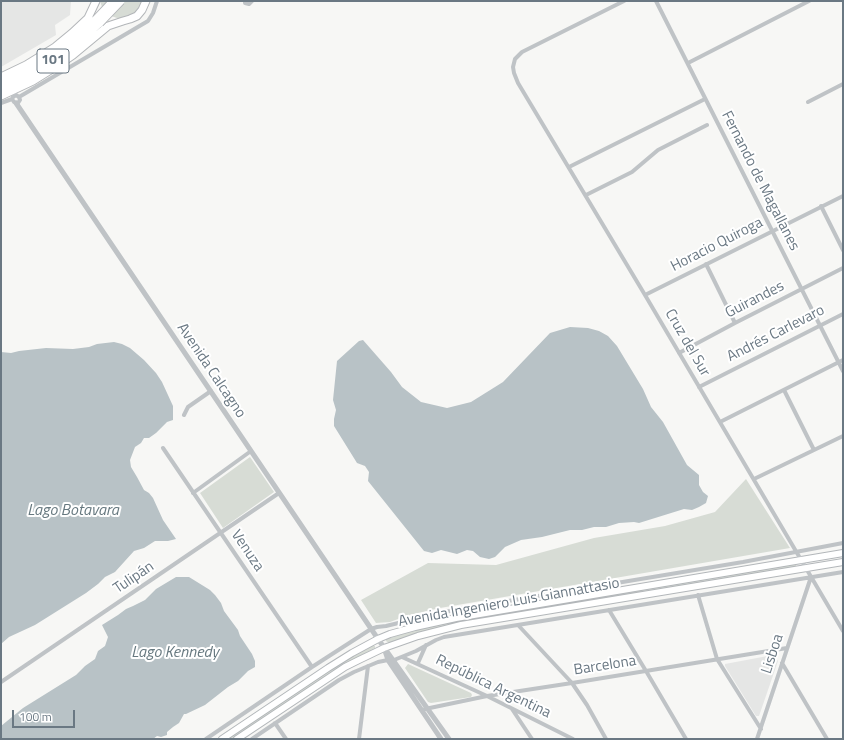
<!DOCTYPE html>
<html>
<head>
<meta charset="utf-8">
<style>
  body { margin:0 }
  #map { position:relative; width:844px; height:740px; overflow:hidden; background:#f7f7f5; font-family:"Titillium Web",sans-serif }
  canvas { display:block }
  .frame { position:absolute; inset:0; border:2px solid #6a7883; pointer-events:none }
  .scale { position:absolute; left:12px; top:710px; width:63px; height:18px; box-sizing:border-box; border:2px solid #6a7883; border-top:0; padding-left:5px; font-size:12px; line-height:14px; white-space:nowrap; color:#6a7883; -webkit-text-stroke:3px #fff; paint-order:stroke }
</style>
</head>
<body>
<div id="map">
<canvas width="844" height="740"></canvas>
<div class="frame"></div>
<div class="scale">100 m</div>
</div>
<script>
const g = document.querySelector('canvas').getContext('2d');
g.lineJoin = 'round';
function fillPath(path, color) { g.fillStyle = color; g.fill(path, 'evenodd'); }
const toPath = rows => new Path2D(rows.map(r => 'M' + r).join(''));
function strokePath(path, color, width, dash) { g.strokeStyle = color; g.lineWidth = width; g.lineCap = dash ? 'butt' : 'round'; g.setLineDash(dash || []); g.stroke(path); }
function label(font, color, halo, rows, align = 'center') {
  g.font = font + ' "Titillium Web",sans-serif'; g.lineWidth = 4; g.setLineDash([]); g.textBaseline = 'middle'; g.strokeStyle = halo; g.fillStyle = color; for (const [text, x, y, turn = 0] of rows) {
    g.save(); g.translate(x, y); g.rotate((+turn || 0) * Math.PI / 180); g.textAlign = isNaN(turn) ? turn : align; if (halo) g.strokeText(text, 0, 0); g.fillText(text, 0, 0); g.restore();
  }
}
fillPath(toPath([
  [1,1,71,1,70,15,55,25,56,35,1,67],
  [773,655,778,661,759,716,756,716,725,666,725,664]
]), '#e5e6e5');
fillPath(toPath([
  [100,1,143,1,136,13,124,18,117,18,111,16,106,12,102,7],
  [250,457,274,492,223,528,200,493],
  [746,479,790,548,440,608,409,615,390,622,376,623,361,600,428,563,496,565,594,538,665,526,715,512],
  [795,564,796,564,796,567,418,633,389,643,386,641,386,639,416,629,447,622],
  [372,645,375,646,375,648,373,649,343,665,234,739,227,739,341,662],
  [408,664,471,693,472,695,471,697,431,703,428,702,405,668]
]), '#d7dcd5');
fillPath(toPath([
  [570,327,588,328,599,331,608,336,617,346,643,389,651,407,663,422,687,465,699,475,699,485,703,492,708,496,706,503,699,507,692,510,684,509,639,523,634,522,619,523,606,527,594,527,582,530,570,530,542,537,521,540,505,547,495,557,489,559,480,557,473,551,467,550,457,554,441,550,432,553,424,551,368,481,369,472,365,466,357,463,334,426,334,419,336,410,333,400,337,361,359,341,363,340,391,372,402,387,421,402,447,408,471,402,503,382,550,333],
  [114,342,122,344,130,348,144,360,156,373,162,382,173,406,173,420,167,422,156,433,149,438,144,438,141,443,135,447,130,460,131,467,137,477,144,490,149,493,153,498,163,520,176,539,168,541,155,541,144,548,134,551,115,572,105,577,98,584,86,593,35,625,9,637,1,644,1,352,11,353,19,351,46,348,73,349,89,347,97,344],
  [176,577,189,577,210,590,215,595,221,603,224,611,238,630,240,636,252,654,255,661,255,667,248,671,238,681,228,687,205,705,186,714,184,714,179,723,173,727,167,732,167,735,161,737,157,736,153,739,1,739,1,726,23,708,76,675,85,666,95,659,98,651,105,646,108,637,102,625,118,615,126,609,133,606,145,600,156,589]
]), '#b8c2c6');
const primary = toPath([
  [222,739,328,668,352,653,378,639,390,634,415,627,456,618,843,553],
  [237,739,345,667,359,660,384,648,418,636,461,625,843,562]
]);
const trunk = toPath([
  [1,77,26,65,55,47,72,33,88,18,96,1],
  [1,83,20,74,47,58,72,40,96,19],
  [1,89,25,78,52,62,77,44,100,23],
  [1,96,33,81,57,66,73,55,108,26,123,21,130,19,137,16,142,10,146,1]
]);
strokePath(primary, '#b3b7ba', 8);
strokePath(trunk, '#b3b6b9', 9);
strokePath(toPath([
  [245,1,245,3,249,4,252,1],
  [624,1,522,52,515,59,513,67,514,73,518,83,645,295,843,631],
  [656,1,843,371],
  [688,63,809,1],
  [19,97,148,21,153,13,157,1],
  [808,102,843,84],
  [1,103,12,99,13,97,16,95,19,97,20,100,18,103,16,103,14,102,12,99],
  [569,167,705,99],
  [586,195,632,172,658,150,707,125],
  [821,206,843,250],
  [706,264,735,323],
  [645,295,843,196],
  [679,353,735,323,843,268],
  [699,387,843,314],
  [784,390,814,450],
  [184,415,188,407,211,391],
  [720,422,843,360],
  [163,448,312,667],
  [754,479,843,436],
  [193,493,251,451],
  [698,595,717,659,761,729],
  [609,610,646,671,686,739],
  [518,625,572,683,587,705,606,739],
  [402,657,487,696,573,739],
  [418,663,426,645],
  [782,663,827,739],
  [1,682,279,493],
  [425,709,487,696,572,683,787,648],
  [512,709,532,739],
  [275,723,286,739],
  [206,739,312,667,371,629,377,627,386,626,415,619,454,610,743,562,843,543],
  [252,739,339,680,354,672,378,662,388,660,394,660,416,651,436,640,444,637,843,572],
  [359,739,368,666],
  [757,739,811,577]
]), '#bfc3c6', 4);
strokePath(toPath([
  [16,103,378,639,427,708,449,739],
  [385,651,388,660,441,739]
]), '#bfc3c6', 5);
strokePath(primary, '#fff', 6);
strokePath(trunk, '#fff', 7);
const trunkBridge = toPath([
  [96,19,113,1],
  [100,23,121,1]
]);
strokePath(trunkBridge, '#b3b6b9', 9, []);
strokePath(trunkBridge, '#fff', 7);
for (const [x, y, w] of [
  [53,61,32]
]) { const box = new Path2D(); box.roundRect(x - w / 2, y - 12, w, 24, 3); g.fillStyle = '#fff'; g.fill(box); strokePath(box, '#6a7883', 1); }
label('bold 14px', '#6a7883', null, [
  ["101",53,61]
]);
label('15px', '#6a7883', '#fff', [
  ["Fernando de Magallanes",760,181,63],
  ["Horacio Quiroga",717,245,-27],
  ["Guirandes",755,300,-27],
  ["Andrés Carlevaro",776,334,-27],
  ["Cruz del Sur",687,343,60],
  ["Avenida Calcagno",211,371,56],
  ["Venuza",247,551,56],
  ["Tulipán",134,578,-34],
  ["Avenida Ingeniero Luis Giannattasio",509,603,-10],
  ["Lisboa",773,654,-72],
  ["Barcelona",605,666,-9],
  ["República Argentina",493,687,26]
]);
label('italic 16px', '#66787f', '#fff', [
  ["Lago Botavara",73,511],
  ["Lago Kennedy",175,653]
]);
</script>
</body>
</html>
